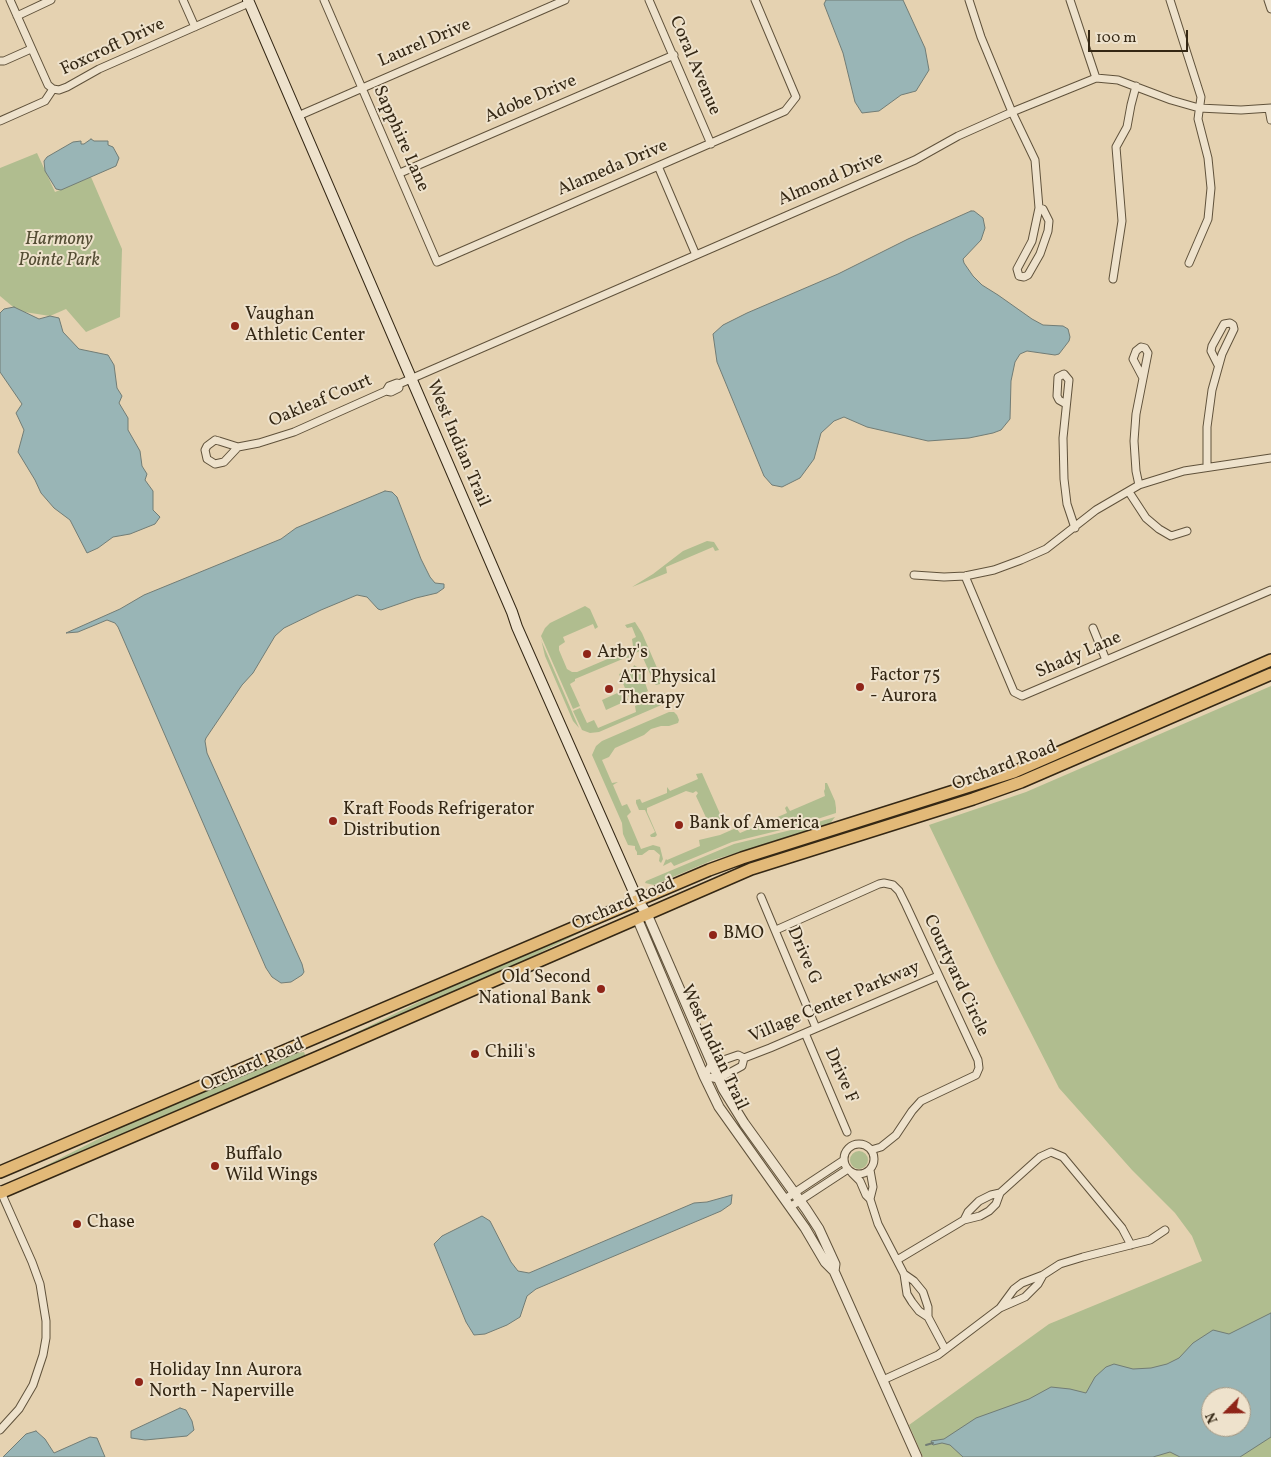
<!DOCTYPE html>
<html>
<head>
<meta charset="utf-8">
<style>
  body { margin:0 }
  #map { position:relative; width:1271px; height:1457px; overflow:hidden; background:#e5d2b1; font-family:Vollkorn,serif }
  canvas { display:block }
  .north { position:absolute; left:1201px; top:1387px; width:50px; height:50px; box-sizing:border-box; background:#eee2cc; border:1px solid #a49782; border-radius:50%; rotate:247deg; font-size:14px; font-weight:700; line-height:20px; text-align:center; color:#342714 }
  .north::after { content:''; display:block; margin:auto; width:18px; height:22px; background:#8f2418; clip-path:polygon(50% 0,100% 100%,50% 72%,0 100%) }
  .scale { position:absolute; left:1088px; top:30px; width:100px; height:22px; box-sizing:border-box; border:2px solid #342714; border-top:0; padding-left:6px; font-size:15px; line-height:18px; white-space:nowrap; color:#342714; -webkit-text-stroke:4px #eee2cc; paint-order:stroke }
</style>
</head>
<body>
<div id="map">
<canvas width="1271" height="1457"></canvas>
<div class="north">N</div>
<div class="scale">100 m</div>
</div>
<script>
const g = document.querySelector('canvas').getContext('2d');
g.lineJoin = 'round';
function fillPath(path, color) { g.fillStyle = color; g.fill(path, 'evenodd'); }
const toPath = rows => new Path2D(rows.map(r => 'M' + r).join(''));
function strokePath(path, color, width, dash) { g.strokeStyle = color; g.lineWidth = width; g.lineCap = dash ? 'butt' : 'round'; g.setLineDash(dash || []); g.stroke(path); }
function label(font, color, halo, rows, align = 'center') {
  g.font = font + ' Vollkorn,serif'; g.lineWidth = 4; g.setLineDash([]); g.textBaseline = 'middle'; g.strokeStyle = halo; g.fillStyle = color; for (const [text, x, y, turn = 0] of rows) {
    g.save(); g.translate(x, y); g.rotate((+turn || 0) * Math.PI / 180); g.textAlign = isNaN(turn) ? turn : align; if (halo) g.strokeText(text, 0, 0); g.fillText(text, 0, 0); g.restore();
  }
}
fillPath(toPath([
  [37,153,55,192,91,177,122,249,120,317,86,332,66,309,50,316,18,311,0,296,0,168],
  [707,541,714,542,719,550,715,551,713,547,666,567,667,573,632,587,653,574,683,551],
  [585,606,590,609,598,627,595,629,593,624,563,637,565,642,559,646,559,650,567,669,572,672,577,672,631,649,633,646,632,639,636,637,632,627,627,628,625,625,635,622,642,633,661,677,662,680,660,684,656,685,654,683,640,651,633,654,634,657,625,658,575,679,575,681,570,684,580,706,573,709,541,636,545,628,550,623],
  [541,639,541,640,579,728,573,721,545,656],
  [634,665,640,669,648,691,630,700,619,674,633,668],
  [1271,665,1271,668,1258,675,995,787,709,882,739,867,789,848,886,818],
  [1271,686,1271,1457,923,1457,909,1425,1049,1324,1202,1261,1192,1236,1175,1213,1132,1170,1059,1088,996,964,929,825,1026,792],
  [1211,1397,1241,1397,1241,1427,1211,1427],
  [624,690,628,700,606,710,602,700],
  [664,693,668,694,669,696,666,703,599,732,590,733,582,730,573,711,580,708,587,723,594,720,598,728,636,712,635,706],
  [669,712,674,712,677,715,679,720,678,723,669,726,661,726,651,729,644,735,615,748,609,757,602,760,612,783,618,782,613,785,622,806,627,804,631,812,627,816,641,849,653,845,660,847,663,859,661,863,659,861,660,855,654,850,649,850,642,855,637,855,637,852,635,849,635,846,628,845,623,834,622,823,592,755,596,746,602,741],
  [702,773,721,816,722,821,720,826,716,828,710,826,696,796,698,793,696,791,693,793,686,791,647,808,647,812,657,835,655,837,651,837,650,835,655,832,645,810,639,810,636,803,636,800,640,799,642,803,667,793,667,787,670,791,698,779,696,774],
  [825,783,827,783,835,801,836,808,836,813,789,828,732,842,674,866,671,862,663,866,666,859,667,860,700,846,699,840,720,835,736,828,740,833,787,813,785,808,787,806,790,811,825,796,824,791,825,789],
  [835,817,829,825,713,860,654,885,645,883,646,881,734,844,791,830],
  [601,922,488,979,352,1037,351,1035,470,977],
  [304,1052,306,1057,36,1173,35,1171,132,1122,290,1054],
  '850 1160a9 9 0 1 1 18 0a9 9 0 1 1-18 0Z'
]), '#b0bd8f');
const water = toPath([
  [826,0,903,0,925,48,929,70,916,91,901,95,879,111,862,113,855,102,843,53,824,4,826,0],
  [91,139,94,141,108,141,108,145,113,147,119,158,116,166,61,190,56,189,45,171,44,161,47,157,73,142,81,141,81,144,84,144,91,139],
  [971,211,974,211,983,218,985,228,981,240,963,259,964,263,973,276,982,285,998,295,1032,319,1043,325,1063,326,1068,329,1070,337,1069,341,1059,354,1055,355,1027,351,1020,354,1015,362,1011,381,1010,419,1001,430,993,433,969,438,928,441,867,427,844,417,834,421,821,433,814,459,800,478,782,487,772,485,764,476,717,362,713,334,723,325,747,313,838,274,908,239,971,211],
  [14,307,39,319,50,316,59,318,63,332,79,349,108,355,114,365,117,388,122,396,119,403,128,418,128,430,140,451,142,466,147,474,145,480,153,491,153,510,160,517,155,524,130,534,113,537,98,548,87,553,70,520,54,508,41,493,35,480,18,452,24,430,16,413,22,404,0,372,0,313,4,309,14,307],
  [385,491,392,492,397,497,421,559,430,577,435,583,444,584,444,588,437,593,416,598,381,610,378,609,367,597,357,595,321,610,284,628,275,636,253,673,242,685,206,738,205,741,207,753,302,964,304,972,302,975,291,982,281,983,272,977,266,968,118,627,115,623,107,620,78,632,66,633,120,609,144,595,281,539,296,528,385,491],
  [732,1195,731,1204,721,1211,536,1289,527,1296,520,1317,507,1325,485,1334,474,1335,466,1322,434,1244,442,1236,482,1216,490,1221,511,1262,518,1271,529,1273,694,1203,707,1202,732,1195],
  [1271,1313,1271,1437,1240,1457,1180,1457,1170,1452,1153,1457,963,1457,950,1445,942,1443,933,1445,932,1444,931,1441,944,1439,976,1418,1029,1399,1051,1387,1070,1389,1086,1393,1095,1377,1106,1367,1114,1364,1133,1369,1151,1368,1167,1364,1179,1358,1193,1343,1213,1330,1229,1334,1271,1313],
  [1211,1397,1241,1397,1241,1427,1211,1427,1211,1397],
  [180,1408,186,1410,192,1421,194,1430,187,1436,145,1440,131,1438,131,1431,180,1408],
  [36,1431,45,1439,54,1453,90,1437,97,1438,105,1457,3,1457,26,1434,36,1431]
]);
fillPath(water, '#99b5b6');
strokePath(water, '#717c75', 1);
strokePath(toPath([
  [926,1445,933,1443]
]), '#717c75', 2);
const minor = toPath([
  [10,0,48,85,53,89,59,90,67,87,99,69,249,3],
  [183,0,195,27],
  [324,0,437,262,785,111,796,97,755,0],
  [649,0,711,144],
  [969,0,981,37,1012,112,1035,160,1039,208,1032,241,1017,269,1019,276,1024,277,1028,275,1040,254,1048,231,1049,221,1043,209,1039,208],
  [1070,0,1096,78],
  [1170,0,1201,97,1198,119,1208,158,1211,188,1208,219,1189,263],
  [1268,0,1271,9],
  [17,16,51,0],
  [0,61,4,61,31,49],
  [1269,109,1271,120],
  [298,116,565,0],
  [0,121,45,101,53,89],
  [658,166,696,255],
  [400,173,674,55],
  [1113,279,1122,221,1116,147,1127,127,1131,105,1136,86],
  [386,391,389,386,397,383,399,384,915,160,958,136,1012,112,1096,78,1118,80,1171,100,1199,108,1241,110,1271,108],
  [1066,404,1059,400,1057,396,1058,377,1064,374,1069,380,1063,438,1064,479,1067,504,1075,528],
  [215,440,219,441,238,447,224,462,215,464,207,459,205,450,207,446,215,440],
  [238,447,259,443,294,432,386,391,391,392,399,388,399,384],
  [1207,467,1207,427,1212,390,1222,354,1234,329,1233,325,1230,323,1224,324,1212,346,1211,351,1218,365],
  [1139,485,1136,471,1134,441,1136,414,1148,353,1145,348,1141,347,1136,351,1133,359,1143,378],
  [1129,492,1146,518,1159,529,1171,536,1187,531],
  [914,575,944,577,965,576,994,570,1021,560,1046,549,1096,510,1139,485,1184,471,1271,458],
  [965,576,1014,692,1022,696,1271,590],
  [1093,628,1106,660],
  [761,897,816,1028],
  [776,930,879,884,884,883,893,885,899,891,906,905,978,1060,979,1068,976,1075,921,1101,912,1111,896,1135,881,1147,871,1150],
  [805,1033,847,1132],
  [744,1058,742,1066,718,1079,704,1076,712,1064,738,1055,744,1058,770,1048,938,976],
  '844 1159a15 15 0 1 1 30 0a15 15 0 1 1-30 0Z',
  [870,1170,873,1187,870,1199],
  [852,1173,860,1181,866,1195,870,1199,878,1224,904,1274,907,1294,912,1302,919,1311,928,1317,945,1349],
  [0,1190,32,1262,40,1284,46,1321,46,1338,43,1355,33,1385,19,1409,0,1430],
  [785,1199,844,1160],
  [790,1207,848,1169],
  [964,1220,968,1212,979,1201,991,1195,1000,1193,1040,1157,1051,1152,1063,1157,1122,1228,1131,1245],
  [897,1260,964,1220,980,1216,989,1211,996,1204,1000,1193],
  [904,1274,914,1281,923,1292,928,1307,928,1317],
  [1000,1308,1014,1289,1022,1283,1043,1275,1060,1264,1083,1257,1150,1240,1165,1230],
  [883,1380,938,1355,1000,1308,1025,1297,1038,1284,1043,1275]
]);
const tertiary = toPath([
  [647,914,723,1089,744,1123,806,1209,819,1229,835,1264,834,1271],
  [637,918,704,1076,719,1107,805,1228,825,1262,834,1271,917,1457]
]);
const secondary = toPath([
  [248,0,512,612,517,627,638,901,647,914]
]);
const primary = toPath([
  [0,1172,709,870,742,858,1014,772,1271,660],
  [0,1193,318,1057,751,869,973,799,1021,782,1271,674]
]);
strokePath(minor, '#60523b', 9);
strokePath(tertiary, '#60523b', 11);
strokePath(secondary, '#342714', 12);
strokePath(primary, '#342714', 14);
strokePath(minor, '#eee2cc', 7);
strokePath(tertiary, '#eee2cc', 9);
strokePath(secondary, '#eee2cc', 10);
strokePath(primary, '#e2b978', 11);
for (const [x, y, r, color] of [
  [235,326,5,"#8f2418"],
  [587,654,5,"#8f2418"],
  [860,687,5,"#8f2418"],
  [609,689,5,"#8f2418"],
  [333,821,5,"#8f2418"],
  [679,825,5,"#8f2418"],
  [713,935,5,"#8f2418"],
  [601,989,5,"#8f2418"],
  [475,1054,5,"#8f2418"],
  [215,1166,5,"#8f2418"],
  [77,1224,5,"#8f2418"],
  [139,1382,5,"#8f2418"]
]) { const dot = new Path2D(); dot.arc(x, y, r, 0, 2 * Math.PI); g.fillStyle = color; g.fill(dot); strokePath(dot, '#eee2cc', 2); }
label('18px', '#342714', '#eee2cc', [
  ["Laurel Drive",425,44,-23],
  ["Foxcroft Drive",113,48,-25],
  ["Coral Avenue",694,66,67],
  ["Adobe Drive",531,100,-23],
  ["Sapphire Lane",400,139,66],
  ["Alameda Drive",613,169,-23],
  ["Almond Drive",831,180,-23],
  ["Oakleaf Court",321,402,-23],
  ["West Indian Trail",457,444,67],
  ["Shady Lane",1079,656,-24],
  ["Orchard Road",1005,767,-21],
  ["Orchard Road",624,905,-23],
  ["Drive G",803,956,67],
  ["Courtyard Circle",955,976,65],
  ["Village Center Parkway",835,1003,-23],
  ["West Indian Trail",713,1048,65],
  ["Orchard Road",253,1066,-23],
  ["Drive F",840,1076,66]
]);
label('italic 18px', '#534c33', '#eee2cc', [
  ["Harmony",59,241],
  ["Pointe Park",59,262]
]);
label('18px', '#342714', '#eee2cc', [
  ["Vaughan",245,316],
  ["Athletic Center",245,337],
  ["Arby's",597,654],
  ["Factor 75",870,677],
  ["- Aurora",870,698],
  ["ATI Physical",619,679],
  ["Therapy",619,700],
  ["Kraft Foods Refrigerator",343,811],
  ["Distribution",343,832],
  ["Bank of America",689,825],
  ["BMO",723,935],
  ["Old Second",591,979,"right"],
  ["National Bank",591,1000,"right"],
  ["Chili's",485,1054],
  ["Buffalo",225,1156],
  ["Wild Wings",225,1177],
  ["Chase",87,1224],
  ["Holiday Inn Aurora",149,1372],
  ["North - Naperville",149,1393]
], 'left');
</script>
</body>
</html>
